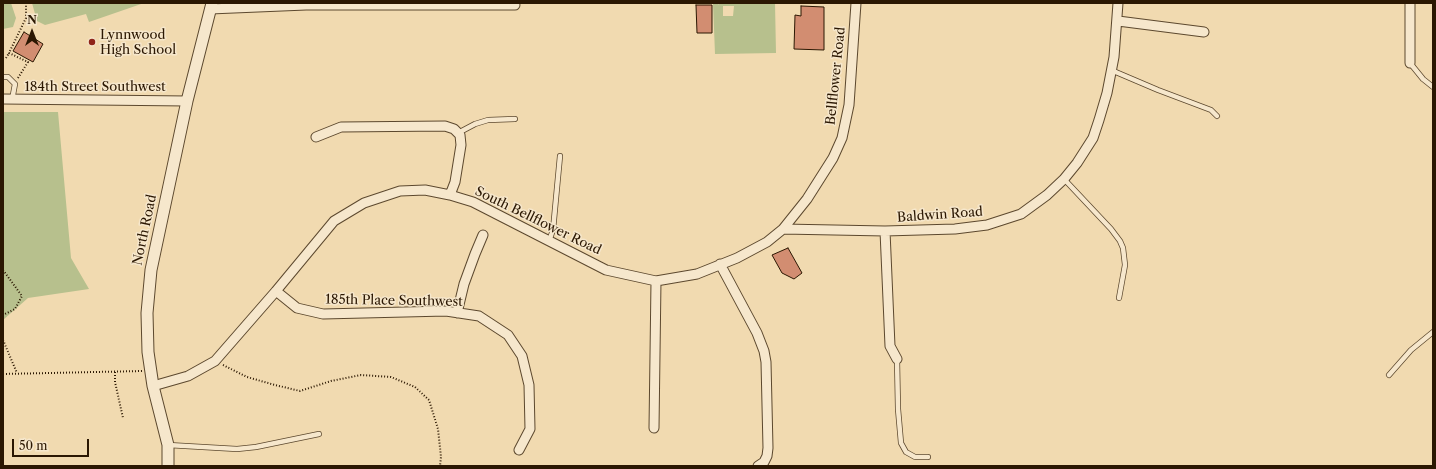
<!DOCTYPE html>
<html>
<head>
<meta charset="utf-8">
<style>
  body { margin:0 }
  #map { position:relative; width:1436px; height:469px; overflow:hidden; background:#f1dab0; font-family:"Libre Caslon Text",serif }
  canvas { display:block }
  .frame { position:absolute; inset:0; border:4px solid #2b1702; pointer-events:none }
  .north { position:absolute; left:12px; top:12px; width:40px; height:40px; -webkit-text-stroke:3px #f6e7cc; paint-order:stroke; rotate:0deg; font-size:11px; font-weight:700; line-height:16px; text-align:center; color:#2b1702 }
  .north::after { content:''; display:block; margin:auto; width:14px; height:18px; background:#2b1702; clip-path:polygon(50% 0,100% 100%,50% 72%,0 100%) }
  .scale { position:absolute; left:12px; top:439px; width:77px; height:18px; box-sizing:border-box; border:2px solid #2b1702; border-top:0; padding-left:5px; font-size:12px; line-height:14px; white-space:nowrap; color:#2b1702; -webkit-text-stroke:3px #f6e7cc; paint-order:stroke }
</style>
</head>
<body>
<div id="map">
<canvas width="1436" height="469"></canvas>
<div class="frame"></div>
<div class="north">N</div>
<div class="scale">50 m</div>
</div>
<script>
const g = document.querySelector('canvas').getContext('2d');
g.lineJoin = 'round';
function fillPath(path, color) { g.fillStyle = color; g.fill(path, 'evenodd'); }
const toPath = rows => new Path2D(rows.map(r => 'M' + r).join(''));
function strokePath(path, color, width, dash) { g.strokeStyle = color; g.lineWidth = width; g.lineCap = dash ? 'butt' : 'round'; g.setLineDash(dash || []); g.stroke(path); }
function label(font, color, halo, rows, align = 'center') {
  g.font = font + ' "Libre Caslon Text",serif'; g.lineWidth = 3; g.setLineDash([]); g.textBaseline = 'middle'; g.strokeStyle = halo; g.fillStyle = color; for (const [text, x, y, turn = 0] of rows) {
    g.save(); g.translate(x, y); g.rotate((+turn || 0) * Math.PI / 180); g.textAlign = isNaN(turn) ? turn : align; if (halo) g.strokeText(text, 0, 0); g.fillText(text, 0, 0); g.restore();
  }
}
fillPath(toPath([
  [3,3,11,3,16,18,13,27,3,29],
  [32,3,144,3,89,22,86,14,45,25,37,21],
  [713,3,718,3,718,5,719,3,775,3,776,53,715,54],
  [723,6,734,6,733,16,723,16],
  [3,112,58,112,71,258,89,289,28,298,3,320]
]), '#b7c08d');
const building = toPath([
  [696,5,712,5,712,33,697,33,696,5],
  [801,6,824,7,824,50,794,49,795,15,801,16,801,6],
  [24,32,43,44,33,62,13,51,24,32],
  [788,248,802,273,794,279,782,273,772,255,788,248]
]);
fillPath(building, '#d28d71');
strokePath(building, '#2b1702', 1);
const service = toPath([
  [1410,63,1423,79,1433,87],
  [1111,70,1158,90,1211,110,1217,116],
  [3,77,8,77,15,84,12,100],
  [458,133,475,124,488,120,515,119],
  [1064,179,1111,229,1120,241,1123,248,1125,265,1119,298],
  [549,241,553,230,560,156],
  [897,359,898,409,901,443,906,452,915,457,928,457],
  [1389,375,1411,350,1433,332],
  [168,445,237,449,256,447,319,434]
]);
const minor = toPath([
  [210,9,306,5,515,5],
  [1118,21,1204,32],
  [1410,63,1410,3],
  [3,99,187,101],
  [316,137,341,127,445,126,454,129,460,135,461,145,455,182,450,195],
  [783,229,885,231,955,229,987,225,1021,214,1047,195,1064,179,1077,163,1093,138,1099,120,1107,93,1114,57,1118,3],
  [885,231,890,346,897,359],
  [720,264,757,333,764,351,766,362,768,448,767,456,764,462,758,466],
  [276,291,297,308,323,314,446,311,479,316,508,335,522,356,529,385,530,429,519,450],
  [457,313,464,284,475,254,483,235],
  [153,386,188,376,215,361,276,291,334,221,364,203,400,191,425,190,450,195,473,202,606,270,656,281,697,274,737,258,767,242,783,229,807,199,833,158,842,138,849,105,856,3],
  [654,428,656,281]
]);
const tertiary = toPath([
  [168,466,168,445,153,386,148,352,147,313,151,270,187,101,212,3]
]);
strokePath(service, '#5c482e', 6);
strokePath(minor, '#5c482e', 11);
strokePath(tertiary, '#5c482e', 13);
strokePath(toPath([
  [3,58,6,58,9,53],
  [18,78,28,62,9,53,26,18,26,3],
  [3,270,22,296,15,309,3,315,3,336],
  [3,340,17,373],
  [223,365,247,377,275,385,300,391,331,381,361,375,391,377,415,387,429,400,438,429,441,457,440,466],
  [115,372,115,382,123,418],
  [3,374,142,371]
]), '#2b1702', 2, [1, 2]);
strokePath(service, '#f6e7cc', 4.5);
strokePath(minor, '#f6e7cc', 9);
strokePath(tertiary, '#f6e7cc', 11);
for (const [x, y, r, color] of [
  [92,42,4,"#8f2418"]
]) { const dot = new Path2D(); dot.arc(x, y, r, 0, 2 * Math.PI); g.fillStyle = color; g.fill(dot); strokePath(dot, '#f6e7cc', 1.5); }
label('13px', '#2b1702', '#f6e7cc', [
  ["Lynnwood",100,35],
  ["High School",100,50]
], 'left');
label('13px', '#2b1702', '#f6e7cc', [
  ["Bellflower Road",836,76,-84],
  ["184th Street Southwest",95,87],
  ["Baldwin Road",940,215,-4],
  ["South Bellflower Road",538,221,26],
  ["North Road",145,230,-78],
  ["185th Place Southwest",394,301,1]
]);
</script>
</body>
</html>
